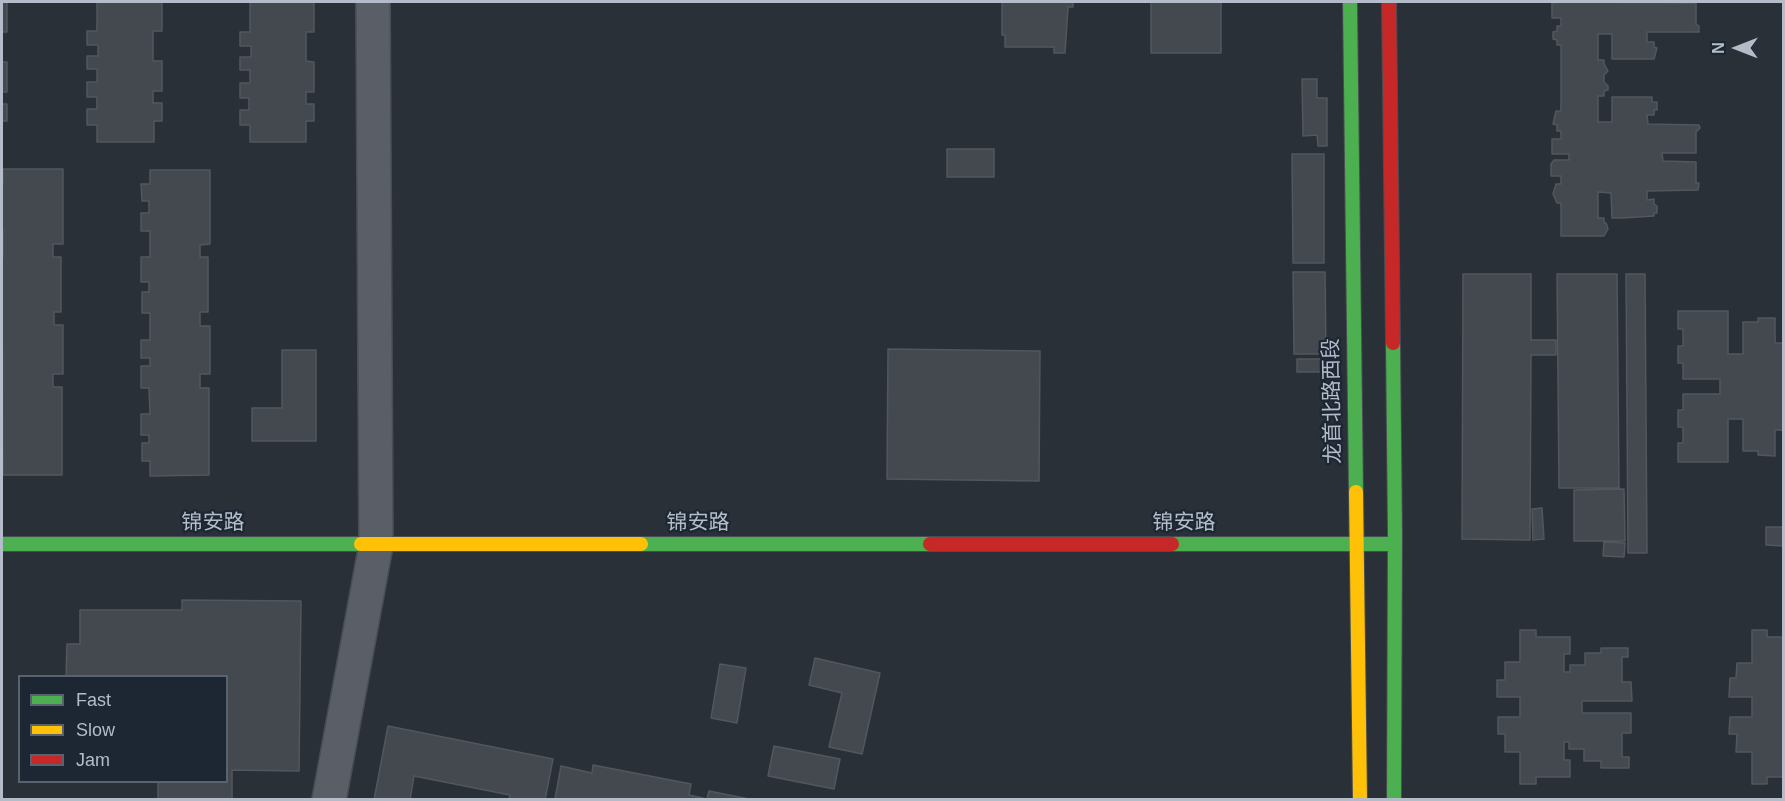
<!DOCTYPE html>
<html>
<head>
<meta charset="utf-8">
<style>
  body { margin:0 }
  #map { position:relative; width:1785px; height:801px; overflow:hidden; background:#2a3038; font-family:Arial,sans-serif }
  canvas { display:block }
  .frame { position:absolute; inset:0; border:3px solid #b4bcc9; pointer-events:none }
  .legend { position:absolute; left:18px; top:675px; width:210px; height:108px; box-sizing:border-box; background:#1d2633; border:2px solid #59626f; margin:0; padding:8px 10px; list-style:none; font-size:18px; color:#b4bcc9 }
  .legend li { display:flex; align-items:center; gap:12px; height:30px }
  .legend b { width:30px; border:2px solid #59626f }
  .north { position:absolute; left:1707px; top:18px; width:60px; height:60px; -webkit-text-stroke:4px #1d2633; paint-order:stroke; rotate:270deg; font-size:16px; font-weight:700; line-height:24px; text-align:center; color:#b4bcc9 }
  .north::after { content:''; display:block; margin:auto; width:21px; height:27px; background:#b4bcc9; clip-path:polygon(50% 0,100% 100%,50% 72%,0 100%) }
</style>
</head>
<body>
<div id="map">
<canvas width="1785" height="801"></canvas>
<div class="frame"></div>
<ul class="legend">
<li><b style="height:8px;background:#4caf50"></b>Fast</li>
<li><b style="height:8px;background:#ffc107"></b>Slow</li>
<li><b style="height:8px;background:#c62828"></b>Jam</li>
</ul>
<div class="north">N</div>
</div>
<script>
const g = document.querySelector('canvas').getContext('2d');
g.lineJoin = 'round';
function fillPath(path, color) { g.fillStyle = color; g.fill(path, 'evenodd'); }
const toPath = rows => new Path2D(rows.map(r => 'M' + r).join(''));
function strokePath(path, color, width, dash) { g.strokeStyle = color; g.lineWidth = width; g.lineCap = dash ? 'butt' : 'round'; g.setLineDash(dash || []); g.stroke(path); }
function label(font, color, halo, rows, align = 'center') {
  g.font = font + ' Arial,"Noto Sans SC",sans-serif'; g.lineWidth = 4.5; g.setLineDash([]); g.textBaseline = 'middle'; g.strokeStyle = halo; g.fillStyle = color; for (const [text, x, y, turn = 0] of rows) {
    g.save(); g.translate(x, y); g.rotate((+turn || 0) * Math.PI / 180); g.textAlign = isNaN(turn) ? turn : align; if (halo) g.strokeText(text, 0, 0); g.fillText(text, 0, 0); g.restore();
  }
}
const building = toPath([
  [2,2,7,2,7,32,2,32,2,2],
  [87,2,162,2,162,31,153,31,153,61,162,61,162,91,153,91,153,103,162,103,162,121,154,121,154,142,97,142,97,125,87,125,87,109,97,109,97,97,87,97,87,82,97,82,97,69,87,69,87,56,98,56,98,45,87,45,87,31,97,31,97,2,87,2],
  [241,2,314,2,314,32,306,32,306,61,314,62,314,92,306,92,306,104,314,104,314,121,306,121,306,142,250,142,250,125,240,125,240,110,249,110,249,98,240,98,240,83,250,83,250,70,240,70,240,57,251,57,251,46,240,46,240,32,250,32,250,2,241,2],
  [1002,2,1073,2,1073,7,1068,7,1065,53,1054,53,1054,47,1005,47,1005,35,1002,35,1002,2],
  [1151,2,1221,2,1221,53,1151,53,1151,2],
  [1569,2,1696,3,1696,24,1699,26,1699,32,1647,32,1647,42,1654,42,1654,47,1657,48,1654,59,1612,59,1612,34,1598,34,1598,60,1604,60,1604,64,1608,71,1604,75,1604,82,1608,86,1608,90,1604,91,1604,96,1598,96,1598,122,1612,122,1612,97,1652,97,1652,102,1657,102,1657,110,1654,110,1654,115,1647,115,1648,124,1699,125,1700,128,1696,132,1696,153,1662,153,1663,161,1696,162,1696,183,1699,183,1698,190,1647,191,1647,200,1654,199,1654,204,1657,206,1657,213,1654,213,1654,216,1622,218,1612,218,1611,193,1598,192,1598,218,1604,218,1604,223,1606,223,1608,229,1604,236,1561,236,1561,203,1557,203,1553,194,1556,184,1561,184,1561,176,1551,176,1551,164,1554,160,1569,160,1569,154,1552,154,1552,139,1561,139,1561,131,1557,131,1557,125,1553,124,1556,111,1561,111,1561,45,1557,45,1557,40,1553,39,1553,32,1557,31,1557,26,1561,26,1561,18,1552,18,1552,3,1569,2],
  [2,62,7,62,7,92,2,92,2,62],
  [1302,79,1317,79,1317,98,1327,98,1327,146,1318,146,1317,135,1303,136,1302,79],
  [2,104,7,104,7,121,2,121,2,104],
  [947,149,994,149,994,177,947,177,947,149],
  [1292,154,1324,154,1324,263,1293,263,1292,154],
  [3,169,63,169,63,244,53,244,53,257,61,257,61,312,54,312,54,325,63,325,63,374,53,374,53,387,62,387,62,475,3,475,2,257,3,257,3,230,2,230,2,183,3,183,3,169],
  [150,170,210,170,210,244,200,245,200,257,208,257,208,312,200,312,200,326,210,326,210,374,200,374,200,388,209,388,209,475,150,476,150,461,142,461,142,443,149,443,149,435,141,435,141,414,150,414,149,388,141,388,141,366,150,366,150,358,141,358,141,340,150,340,150,313,142,313,142,292,149,292,149,282,141,282,141,257,150,257,150,231,141,231,141,213,149,213,149,201,142,201,141,184,150,184,150,170],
  [1293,272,1325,272,1326,354,1294,354,1293,272],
  [1463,274,1531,274,1531,340,1556,340,1556,355,1531,355,1530,540,1462,539,1463,274],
  [1557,274,1617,274,1619,488,1559,488,1557,274],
  [1626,274,1645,274,1647,553,1628,553,1626,274],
  [1678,311,1728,311,1728,354,1743,354,1743,322,1758,322,1758,318,1775,318,1775,343,1784,343,1784,430,1775,430,1775,456,1758,455,1758,451,1743,451,1743,419,1728,419,1728,462,1678,462,1678,443,1683,443,1683,427,1678,427,1678,410,1683,410,1683,394,1720,394,1720,379,1683,379,1683,363,1678,363,1678,346,1683,346,1683,329,1678,329,1678,311],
  [888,349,1040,351,1039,481,887,479,888,349],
  [282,350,316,350,316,441,252,441,252,408,282,408,282,350],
  [1297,359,1325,359,1325,372,1297,372,1297,359],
  [1624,489,1625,541,1574,541,1574,490,1624,489],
  [1542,508,1544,539,1533,540,1532,509,1542,508],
  [1766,527,1784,527,1784,546,1766,545,1766,527],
  [1604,542,1625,543,1624,557,1603,556,1604,542],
  [182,600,301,601,299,771,232,770,232,800,158,800,158,782,73,782,226,782,226,676,66,676,67,644,80,644,80,610,182,610,182,600],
  [1520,630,1536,630,1536,637,1570,637,1570,654,1564,654,1564,672,1570,672,1570,665,1585,665,1585,653,1601,653,1601,648,1628,648,1628,657,1622,657,1622,682,1631,682,1632,701,1582,701,1582,713,1631,713,1631,733,1622,733,1622,757,1629,757,1629,768,1601,768,1601,761,1584,761,1584,749,1569,749,1569,742,1564,742,1564,760,1570,760,1570,777,1536,777,1536,784,1520,784,1520,752,1505,752,1505,734,1498,734,1498,717,1520,717,1520,697,1497,697,1497,680,1505,680,1505,662,1520,662,1520,630],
  [1752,630,1767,630,1767,637,1784,637,1784,777,1767,777,1767,784,1752,784,1752,752,1736,752,1737,734,1729,734,1730,717,1752,717,1752,697,1729,697,1730,678,1736,678,1737,663,1752,663,1752,630],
  [815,658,880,673,862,754,829,747,842,693,809,685,815,658],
  [720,664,746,668,737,723,711,718,720,664],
  [388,726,553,759,545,800,509,800,510,795,414,776,410,800,374,800,388,726],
  [774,746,840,759,834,789,768,776,774,746],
  [593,765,691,784,689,795,707,799,709,791,754,800,555,799,561,766,592,773,593,765]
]);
fillPath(building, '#444950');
strokePath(building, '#52575f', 1.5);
const street = toPath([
  [329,800,376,545,373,2]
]);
const fast = toPath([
  [1350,2,1356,492],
  [1393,343,1395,535,1394,800],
  [2,544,361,544],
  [641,544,930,544],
  [1172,544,1395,544]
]);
const slow = toPath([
  [1356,492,1360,800],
  [361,544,641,544]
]);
const jam = toPath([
  [1389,2,1393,343],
  [930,544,1172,544]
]);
strokePath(street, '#484c53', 36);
strokePath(fast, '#484c53', 16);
strokePath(slow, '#484c53', 16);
strokePath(jam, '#484c53', 16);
strokePath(street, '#5a5e66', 33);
strokePath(fast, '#4caf50', 14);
strokePath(slow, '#ffc107', 14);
strokePath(jam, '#c62828', 14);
label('21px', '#b4bcc9', '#1d2633', [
  ["龙首北路西段",1333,401,-91],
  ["锦安路",213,523],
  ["锦安路",698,523],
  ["锦安路",1184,523]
]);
</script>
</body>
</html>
